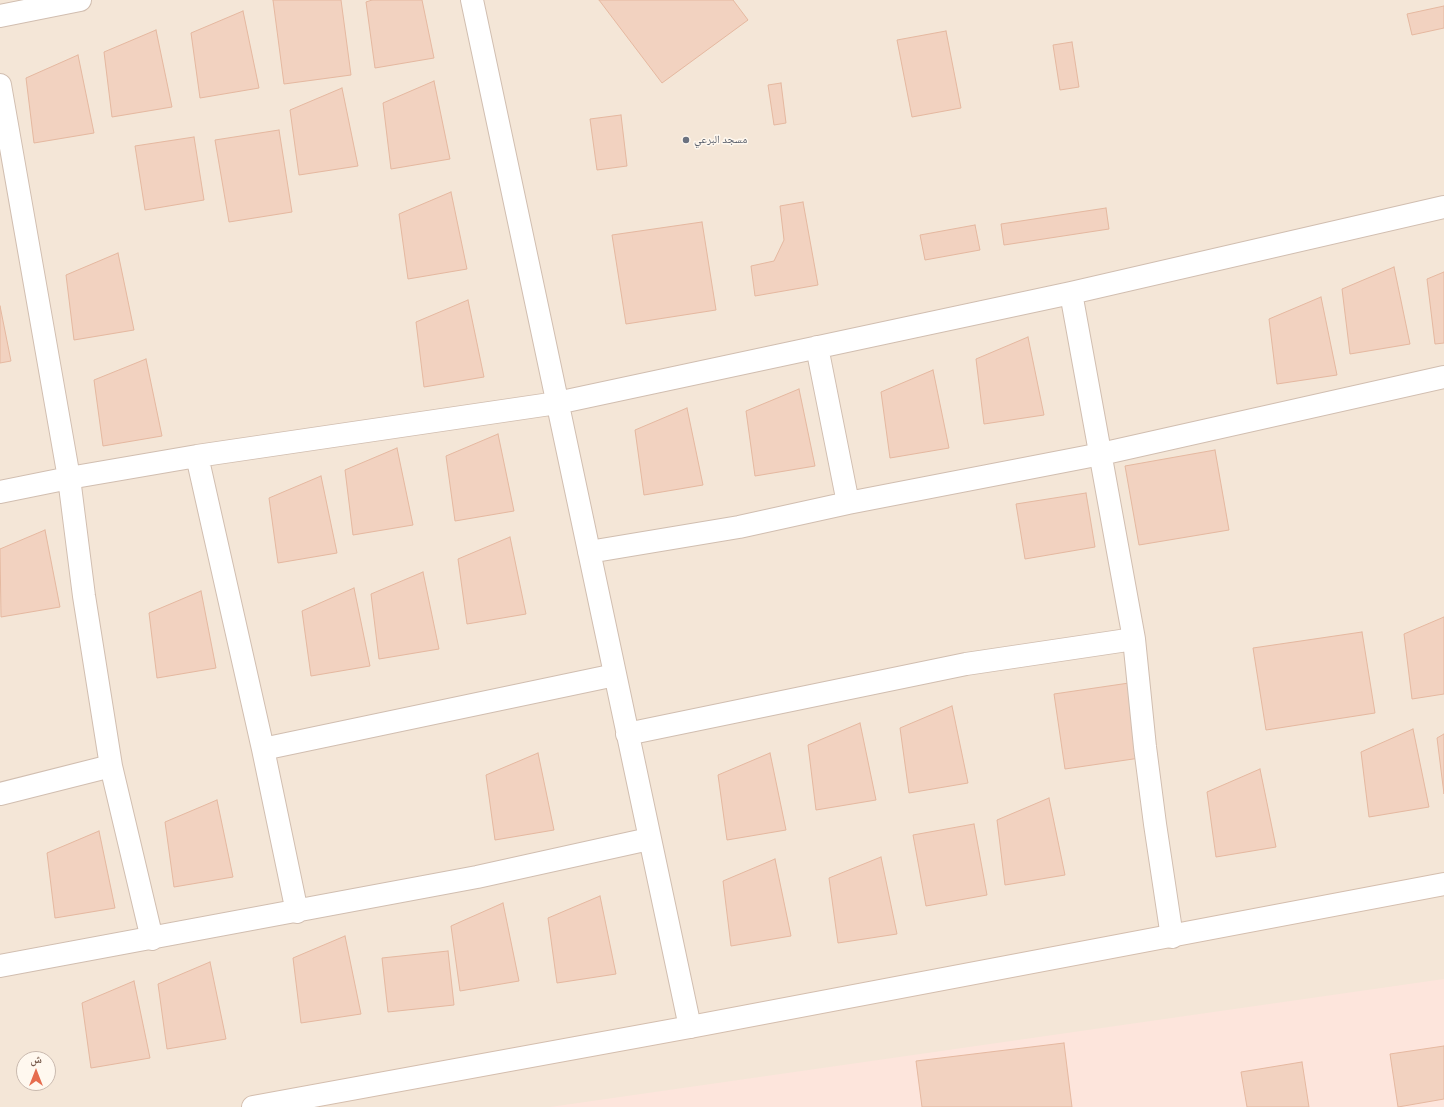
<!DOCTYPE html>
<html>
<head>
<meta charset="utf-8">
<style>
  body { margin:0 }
  #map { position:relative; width:1444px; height:1107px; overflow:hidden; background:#fcf4e8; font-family:Karla,"Noto Naskh Arabic",sans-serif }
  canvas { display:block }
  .north { position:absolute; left:16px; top:1051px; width:40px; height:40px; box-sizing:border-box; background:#fff8ef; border:1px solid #c9b9ae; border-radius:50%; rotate:0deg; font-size:11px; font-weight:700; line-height:16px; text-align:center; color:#775a4c }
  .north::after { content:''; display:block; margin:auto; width:14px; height:18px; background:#e66c4e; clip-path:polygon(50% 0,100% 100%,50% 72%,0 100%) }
</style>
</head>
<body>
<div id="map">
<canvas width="1444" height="1107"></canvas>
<div class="north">ش</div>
</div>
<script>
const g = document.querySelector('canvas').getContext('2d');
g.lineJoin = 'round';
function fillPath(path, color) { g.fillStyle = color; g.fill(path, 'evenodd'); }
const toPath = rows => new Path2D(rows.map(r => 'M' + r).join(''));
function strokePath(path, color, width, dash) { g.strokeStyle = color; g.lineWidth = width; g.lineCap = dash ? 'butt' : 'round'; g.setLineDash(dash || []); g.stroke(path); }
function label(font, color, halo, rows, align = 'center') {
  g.font = font + ' Karla,"Noto Naskh Arabic",sans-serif'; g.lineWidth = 3; g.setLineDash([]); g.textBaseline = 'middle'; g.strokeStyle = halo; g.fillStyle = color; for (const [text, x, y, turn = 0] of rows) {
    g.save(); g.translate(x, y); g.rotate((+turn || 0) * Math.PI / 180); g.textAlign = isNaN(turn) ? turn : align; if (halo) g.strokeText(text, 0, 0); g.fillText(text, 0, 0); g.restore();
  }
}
fillPath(toPath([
  [0,0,1444,0,1444,1107,0,1107],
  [24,1059,48,1059,48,1083,24,1083]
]), '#f4e6d7');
fillPath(toPath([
  [1444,979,1444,1107,550,1107]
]), '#fde5dc');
const building = toPath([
  [273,0,341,0,351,75,284,84,273,0],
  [372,0,422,0,434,58,375,68,366,2,372,0],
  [599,0,733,0,748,20,662,83,599,0],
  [1444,6,1444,28,1412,35,1407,14,1444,6],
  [243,11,259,88,200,98,191,33,243,11],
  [156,30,172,107,112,117,104,52,156,30],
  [946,31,961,108,912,117,897,40,946,31],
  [1072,42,1079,87,1060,90,1053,45,1072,42],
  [78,55,94,133,34,143,26,78,78,55],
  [434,81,450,159,391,169,383,103,434,81],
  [781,83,786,123,774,125,768,85,781,83],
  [342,88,358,166,299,175,290,110,342,88],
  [621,115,627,166,597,170,590,119,621,115],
  [279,130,292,212,229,222,215,140,279,130],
  [194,137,204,200,145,210,135,146,194,137],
  [451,192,467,269,408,279,399,214,451,192],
  [803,202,818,285,755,296,751,266,774,261,784,240,780,206,803,202],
  [1106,208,1109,229,1004,245,1001,224,1106,208],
  [702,222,716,310,626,324,612,235,702,222],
  [975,225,980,250,925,260,920,235,975,225],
  [118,253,134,330,74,340,66,275,118,253],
  [1394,267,1410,344,1350,354,1342,289,1394,267],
  [1444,272,1444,343,1435,344,1427,279,1444,272],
  [1321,297,1337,375,1277,384,1269,319,1321,297],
  [468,300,484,377,424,387,416,322,468,300],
  [0,306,11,361,0,363,0,306],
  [1028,337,1044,415,984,424,976,359,1028,337],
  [146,359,162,436,103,446,94,380,146,359],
  [933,370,949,448,890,458,881,392,933,370],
  [799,389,815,466,755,476,746,411,799,389],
  [687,408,703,485,644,495,635,430,687,408],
  [498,434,514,511,455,521,446,456,498,434],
  [397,448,413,525,353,535,345,470,397,448],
  [1215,450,1229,530,1139,545,1125,466,1215,450],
  [321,476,337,553,278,563,269,498,321,476],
  [1086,493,1095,547,1025,559,1016,504,1086,493],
  [45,530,60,607,1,617,0,549,45,530],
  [510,537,526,614,467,624,458,559,510,537],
  [423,572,439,649,379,659,371,594,423,572],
  [354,588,370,666,311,676,302,611,354,588],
  [201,591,216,668,157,678,149,613,201,591],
  [1444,617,1444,694,1412,699,1404,634,1444,617],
  [1362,632,1375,713,1266,730,1253,648,1362,632],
  [1129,683,1140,758,1065,769,1054,694,1129,683],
  [952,706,968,783,909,793,900,728,952,706],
  [860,723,876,800,816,810,808,745,860,723],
  [1413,729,1429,807,1369,817,1361,752,1413,729],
  [1444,734,1444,794,1437,738,1444,734],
  [538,753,554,830,495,840,486,775,538,753],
  [770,753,786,830,727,840,718,775,770,753],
  [1260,769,1276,847,1216,857,1207,792,1260,769],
  [1049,798,1065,875,1005,885,997,820,1049,798],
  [217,800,233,877,174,887,165,822,217,800],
  [974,824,987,895,926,906,913,835,974,824],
  [99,831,115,908,55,918,47,853,99,831],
  [881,857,897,934,838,943,829,878,881,857],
  [775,859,791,936,731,946,723,881,775,859],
  [600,896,616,974,557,983,548,918,600,896],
  [503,903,519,981,460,991,451,926,503,903],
  [345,936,361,1014,301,1023,293,958,345,936],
  [448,951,454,1005,388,1012,382,958,448,951],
  [210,962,226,1039,167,1049,158,984,210,962],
  [134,981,150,1058,91,1068,82,1003,134,981],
  [1064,1043,1072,1107,922,1107,916,1061,1064,1043],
  [1444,1046,1444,1099,1398,1107,1390,1054,1444,1046],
  [1302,1062,1309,1107,1247,1107,1241,1072,1302,1062]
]);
fillPath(building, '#f2d2c0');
strokePath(building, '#e5b8a0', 1);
const street = toPath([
  [472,0,690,1027],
  [0,16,80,0],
  [0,85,69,478,84,596,111,766,152,939],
  [1071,293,1134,639,1145,747,1155,824,1172,937],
  [817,347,848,503],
  [197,456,263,749,297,912],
  [0,492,69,478,197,456,557,403,1071,293,1444,207],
  [589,552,739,527,848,503,1101,454,1444,377],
  [627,734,966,664,1134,639],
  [263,749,615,675],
  [0,794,111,766],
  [0,966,477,877,649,839]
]);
const secondary = toPath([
  [253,1107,690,1027,1444,884]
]);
strokePath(street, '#d1beb0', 24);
strokePath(secondary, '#d4beae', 24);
strokePath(street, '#fff', 22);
strokePath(secondary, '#fff', 22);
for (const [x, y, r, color] of [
  [686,140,4,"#6b7280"]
]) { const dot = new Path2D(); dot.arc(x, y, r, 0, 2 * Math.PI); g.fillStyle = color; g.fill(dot); strokePath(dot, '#fff8ef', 1.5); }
label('11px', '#5b616d', '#fff8ef', [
  ["مسجد البرعي",694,140]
], 'left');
</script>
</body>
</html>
